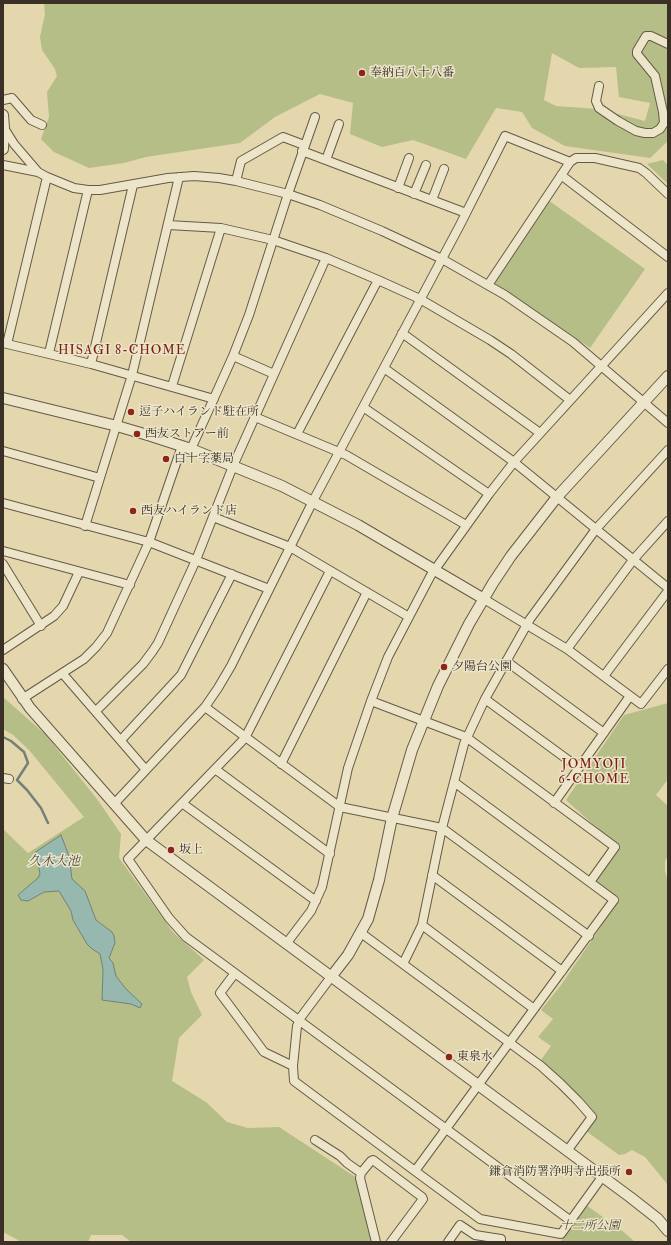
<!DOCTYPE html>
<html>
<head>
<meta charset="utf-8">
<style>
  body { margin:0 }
  #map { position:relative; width:671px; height:1245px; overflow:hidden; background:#e4d7ad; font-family:"IM FELL Double Pica",serif }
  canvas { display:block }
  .frame { position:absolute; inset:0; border:4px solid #3b3025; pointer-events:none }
</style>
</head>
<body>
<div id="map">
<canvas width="671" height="1245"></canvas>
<div class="frame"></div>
</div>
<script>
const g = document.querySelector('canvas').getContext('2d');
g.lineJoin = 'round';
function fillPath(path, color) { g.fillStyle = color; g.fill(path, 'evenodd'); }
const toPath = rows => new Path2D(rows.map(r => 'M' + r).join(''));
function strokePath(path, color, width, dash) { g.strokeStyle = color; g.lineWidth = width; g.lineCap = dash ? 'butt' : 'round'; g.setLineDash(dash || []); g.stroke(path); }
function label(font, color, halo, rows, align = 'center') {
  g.font = font + ' "IM FELL Double Pica","Noto Serif JP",serif'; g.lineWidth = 3; g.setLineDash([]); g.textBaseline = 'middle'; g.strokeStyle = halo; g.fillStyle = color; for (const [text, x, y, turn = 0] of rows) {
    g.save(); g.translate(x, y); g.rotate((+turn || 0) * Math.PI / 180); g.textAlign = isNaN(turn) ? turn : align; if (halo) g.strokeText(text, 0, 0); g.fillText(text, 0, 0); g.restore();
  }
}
fillPath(toPath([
  [44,3,668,3,668,141,650,158,565,146,532,128,522,112,496,108,466,159,413,140,382,147,350,134,353,103,320,94,275,117,240,143,146,157,124,163,89,168,54,152,41,139,49,117,47,92,57,76,55,69,42,50,40,37,45,14],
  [552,53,579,68,616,67,619,97,650,103,645,121,598,109,556,106,544,100],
  [663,160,668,165,668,184,647,164],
  [548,200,645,269,590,348,494,283],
  [3,697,45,734,97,799,121,834,119,858,173,932,204,960,187,977,191,992,202,1015,179,1038,172,1081,206,1102,227,1122,248,1128,279,1127,357,1178,372,1242,131,1242,122,1235,91,1235,88,1242,19,1242,18,1240,3,1232,3,829,28,853,84,817,29,750,13,735,3,729],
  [668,703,668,779,656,795,668,806,668,856,665,861,665,871,668,881,668,1185,645,1157,632,1150,625,1154,619,1155,586,1131,596,1118,569,1085,541,1060,551,1046,538,1037,553,1019,541,1010,561,985,619,900,596,883,596,879,618,847,566,800,624,715],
  [586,1205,625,1233,635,1242,561,1241,574,1223]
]), '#b6be88');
const water = toPath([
  [61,835,69,856,72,879,85,891,96,920,112,932,114,936,115,943,109,958,113,963,116,976,126,989,142,1004,140,1008,131,1004,102,1000,103,969,100,954,91,948,87,944,73,920,71,911,59,891,44,892,28,901,21,900,18,895,32,883,38,878,40,874,38,863,34,853,61,835]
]);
fillPath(water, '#96b8af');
strokePath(water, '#728278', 1);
strokePath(toPath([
  [3,737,11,741,24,752,28,763,17,780,27,790,41,808,48,823]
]), '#728278', 2.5);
const minor = toPath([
  [599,86,596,101,599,108,618,121,636,131,645,133,653,133,660,129,664,123,663,112,655,76,637,54,637,51,646,36,651,36,668,44],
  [3,100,12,98,31,120,42,125],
  [4,128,14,144,38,172,47,177,74,188,88,190,100,190,168,178,194,176,219,178,236,181,288,194,320,205,382,231,442,259,505,295,573,342,668,423],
  [302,151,466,213],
  [326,160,339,124],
  [3,165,38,172],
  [561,175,668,257],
  [236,181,241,161,283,137,304,145],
  [398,188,409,158],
  [414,194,426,165],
  [432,200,444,169],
  [168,225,221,228,273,240,326,258,378,280,420,299,490,340,511,354,570,400],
  [488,285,570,162,576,158,595,158,639,168,646,173,668,194],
  [402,333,540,433],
  [3,343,91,364,214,399],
  [7,344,47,177],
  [49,353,88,190],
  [233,356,274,374],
  [91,364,133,185],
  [384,368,514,462,668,588],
  [172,386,221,228],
  [363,407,489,494],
  [255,417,346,455,466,525],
  [297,434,378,280],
  [191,449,233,356,249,315,288,194,315,117],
  [3,451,100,478],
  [3,503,149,542,269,589],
  [213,517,290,547,409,617],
  [85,526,132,375,179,177],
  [3,551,130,585],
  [3,564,41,626],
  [330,571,245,738,128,859,169,918,186,937,571,1221],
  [484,599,567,649,641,704,668,669],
  [567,649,633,560,668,521],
  [3,650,54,616,63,606,79,572],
  [506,661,604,733],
  [63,674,146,770],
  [604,676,668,591],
  [22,699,84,659,96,647,107,633,149,542,182,446],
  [485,699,579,768],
  [371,701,466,737,615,847,590,882],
  [205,707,340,807,442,828,589,936],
  [96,711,143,664,152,652,158,643,196,560,233,466,326,258],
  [121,740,181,675,232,574],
  [281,764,367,592],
  [215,769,330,854],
  [3,778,9,779],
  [182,803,316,901],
  [554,803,630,696],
  [114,804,205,707,218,688,231,666,313,501,460,225,505,136,570,162],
  [432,875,562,971],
  [422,925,534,1009],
  [361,933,541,1066,561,1084,578,1101,592,1117,567,1151],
  [286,944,311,911,322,887,348,768,371,701,388,657,431,575,489,494,514,462,668,293],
  [403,964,422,925,442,828,464,744,485,699,530,619,596,529,668,450],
  [235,973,220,993,264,1052,293,1066],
  [331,977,301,1017,297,1026,293,1066,294,1081,415,1171,480,1219,561,1234,602,1177],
  [315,1140,340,1156,347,1163,361,1173],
  [415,1171,614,900,454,782],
  [376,1242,360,1178,361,1173,371,1161,373,1160,422,1197,423,1199,391,1242],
  [448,1242,460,1225,475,1235,501,1239,501,1242]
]);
const tertiary = toPath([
  [3,115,4,128,3,149],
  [3,398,117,426,151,436,191,449,282,486,358,525,484,599],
  [3,669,30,708,146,840,630,1197,658,1219,668,1231],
  [331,977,348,955,368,919,379,880,392,818,412,750,438,686,469,624,493,583,511,556,557,497,668,376]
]);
strokePath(minor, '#655a47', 10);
strokePath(tertiary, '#655a47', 12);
strokePath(minor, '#ede5ca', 8);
strokePath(tertiary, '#ede5ca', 10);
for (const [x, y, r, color] of [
  [362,73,4,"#8f2418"],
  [131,412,4,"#8f2418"],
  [137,434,4,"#8f2418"],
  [166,459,4,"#8f2418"],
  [133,511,4,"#8f2418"],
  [444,667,4,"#8f2418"],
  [171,850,4,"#8f2418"],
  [449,1057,4,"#8f2418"],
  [629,1172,4,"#8f2418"]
]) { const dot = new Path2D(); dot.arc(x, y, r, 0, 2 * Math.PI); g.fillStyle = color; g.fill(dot); strokePath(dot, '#ede5ca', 1.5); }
label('12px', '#3b3025', '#ede5ca', [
  ["奉納百八十八番",370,73],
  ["逗子ハイランド駐在所",139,412],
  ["西友ストアー前",145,434],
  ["白十字薬局",174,459],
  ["西友ハイランド店",141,511],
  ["夕陽台公園",452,667],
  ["坂上",179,850],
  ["東泉水",457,1057],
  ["鎌倉消防署浄明寺出張所",621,1172,"right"]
], 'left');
label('italic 12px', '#544c39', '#ede5ca', [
  ["十二所公園",590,1226]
]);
g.letterSpacing = '1px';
label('13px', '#7a1f14', '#ede5ca', [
  ["HISAGI 8-CHOME",122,351],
  ["JOMYOJI",594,765],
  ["6-CHOME",594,780]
]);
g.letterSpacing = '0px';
label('italic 13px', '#4d4b41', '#ede5ca', [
  ["久木大池",54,862]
]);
</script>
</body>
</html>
